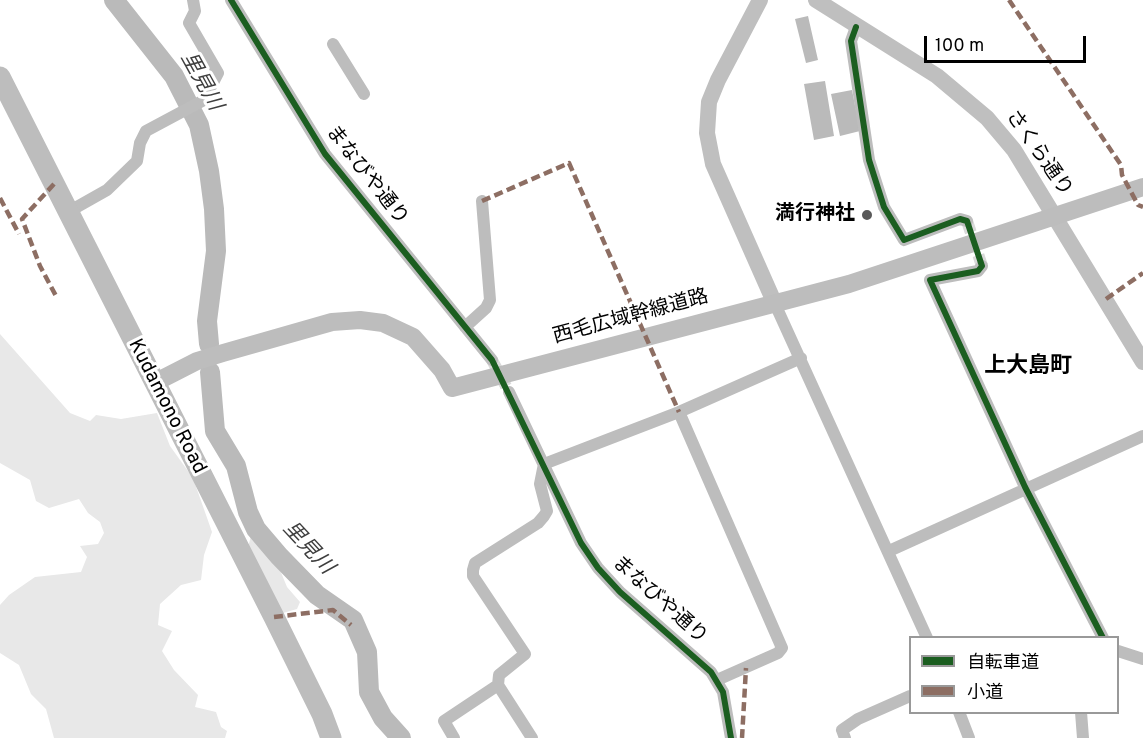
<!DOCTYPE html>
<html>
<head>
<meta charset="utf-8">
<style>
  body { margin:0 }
  #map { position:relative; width:1143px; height:738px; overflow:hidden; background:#fff; font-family:Overpass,"Noto Sans JP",sans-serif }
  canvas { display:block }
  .legend { position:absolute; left:909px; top:636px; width:210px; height:78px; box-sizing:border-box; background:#fff; border:2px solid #999; margin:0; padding:8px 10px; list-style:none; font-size:18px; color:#000 }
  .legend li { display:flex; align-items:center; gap:12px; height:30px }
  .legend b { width:30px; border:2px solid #999 }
  .scale { position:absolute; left:924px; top:36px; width:162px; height:27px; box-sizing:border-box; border:3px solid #000; border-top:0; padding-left:8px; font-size:18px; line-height:21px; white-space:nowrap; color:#000; -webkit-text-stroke:4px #fff; paint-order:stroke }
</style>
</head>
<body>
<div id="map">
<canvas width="1143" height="738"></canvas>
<ul class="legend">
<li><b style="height:8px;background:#1b5e20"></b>自転車道</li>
<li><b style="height:8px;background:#8d6e63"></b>小道</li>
</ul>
<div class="scale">100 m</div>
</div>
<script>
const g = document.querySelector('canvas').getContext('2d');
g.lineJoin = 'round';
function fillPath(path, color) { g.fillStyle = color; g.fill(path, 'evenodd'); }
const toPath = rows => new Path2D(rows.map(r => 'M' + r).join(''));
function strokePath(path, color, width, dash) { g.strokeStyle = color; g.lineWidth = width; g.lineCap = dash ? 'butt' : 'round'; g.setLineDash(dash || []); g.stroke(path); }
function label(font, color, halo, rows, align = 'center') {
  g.font = font + ' Overpass,"Noto Sans JP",sans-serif'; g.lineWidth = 6; g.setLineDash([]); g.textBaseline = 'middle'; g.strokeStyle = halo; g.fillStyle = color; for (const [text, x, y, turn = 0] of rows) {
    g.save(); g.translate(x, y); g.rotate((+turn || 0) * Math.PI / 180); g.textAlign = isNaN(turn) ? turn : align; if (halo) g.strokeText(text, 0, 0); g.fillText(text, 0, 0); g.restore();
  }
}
fillPath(toPath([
  [0,334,70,413,90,421,96,415,121,419,157,413,170,446,193,478,212,532,204,555,201,580,181,585,160,604,158,625,172,631,162,651,174,670,198,695,195,707,216,712,221,727,227,731,225,738,54,738,46,709,31,694,19,665,0,653,0,605,9,595,35,577,81,572,87,557,80,546,98,544,104,533,100,522,88,513,79,499,49,508,36,501,30,480,0,463],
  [257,534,273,553,287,587,300,602,297,609,283,613,248,547,251,536]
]), '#e8e8e8');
fillPath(toPath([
  [808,16,818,60,806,63,795,19],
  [825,81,834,136,814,140,804,84],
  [852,90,860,131,840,136,831,94]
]), '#bababa');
strokePath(toPath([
  [114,0,174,76,199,125,209,171,214,209,216,251,207,321,209,344],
  [210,372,215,431,236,466,248,512,256,529,279,556,317,595,353,620,367,652,369,692,383,718,401,738]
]), '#bababa', 20);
strokePath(toPath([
  [967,221,982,266],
  [492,360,509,392]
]), '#d9d9d9', 12, [12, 6]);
strokePath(toPath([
  [231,0,325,154,492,360],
  [856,27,851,41,869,160,884,207,904,240,960,219,967,221],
  [333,44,364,94],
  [68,212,107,190,137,161,140,143,146,131,204,100,218,73,189,23,195,11,193,0],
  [982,266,978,271,930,280,1025,487,1103,638],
  [775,304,927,638],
  [465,327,486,308,490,300,482,201],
  [509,392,581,543,598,568,620,592,711,672,723,692,731,738],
  [679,412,782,648,778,653,717,680],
  [889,551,1143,436],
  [1118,651,1143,659],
  [498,685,532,738],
  [959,712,969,738],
  [1081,712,1083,738],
  [454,738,444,721,498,685,499,675,525,654,473,576,473,570,475,563,538,523,544,516,547,511,540,484,544,464,679,412,801,358],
  [845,738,842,730,858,719,910,696]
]), '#bdbdbd', 12);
strokePath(toPath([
  [760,0,718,80,709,102,707,133,713,164,775,304],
  [816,0,937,76,987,118,1014,150,1143,362]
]), '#bfbfbf', 16);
strokePath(toPath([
  [154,383,197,361,223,353,332,322,360,320,383,323,413,337,442,370,452,388,849,284,1143,187]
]), '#bdbdbd', 18);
strokePath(toPath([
  [0,77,274,617,322,714,331,738]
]), '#bdbdbd', 21);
strokePath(toPath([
  [1009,0,1121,165,1122,175,1138,205,1143,207],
  [54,184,22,219,40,266,56,296],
  [0,198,19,234],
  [482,201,569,163,679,412],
  [1106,299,1143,273],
  [274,617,333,610,351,625],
  [742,738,746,668]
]), '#8d6e63', 4.5, [9, 4.5]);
strokePath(toPath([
  [231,0,325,154,492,360,581,543,598,568,620,592,711,672,723,692,731,738],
  [856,27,851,41,869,160,884,207,904,240,960,219,967,221,982,266,978,271,930,280,1025,487,1103,638]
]), '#1b5e20', 6);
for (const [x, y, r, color] of [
  [867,215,6,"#595959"]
]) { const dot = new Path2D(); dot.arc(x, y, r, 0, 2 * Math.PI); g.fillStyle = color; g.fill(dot); strokePath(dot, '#fff', 2); }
label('20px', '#000', '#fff', [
  ["さくら通り",1038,154,55],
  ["まなびや通り",366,176,52],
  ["西毛広域幹線道路",631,318,-15],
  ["Kudamono Road",166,407,63],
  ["まなびや通り",659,601,42]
]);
label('bold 20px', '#000', '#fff', [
  ["満行神社",855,215]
], 'right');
label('italic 21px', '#3e3e3e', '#fff', [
  ["里見川",200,82,61],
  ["里見川",307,549,47]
]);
label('bold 22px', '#000', '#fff', [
  ["上大島町",1028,368]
]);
</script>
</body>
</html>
